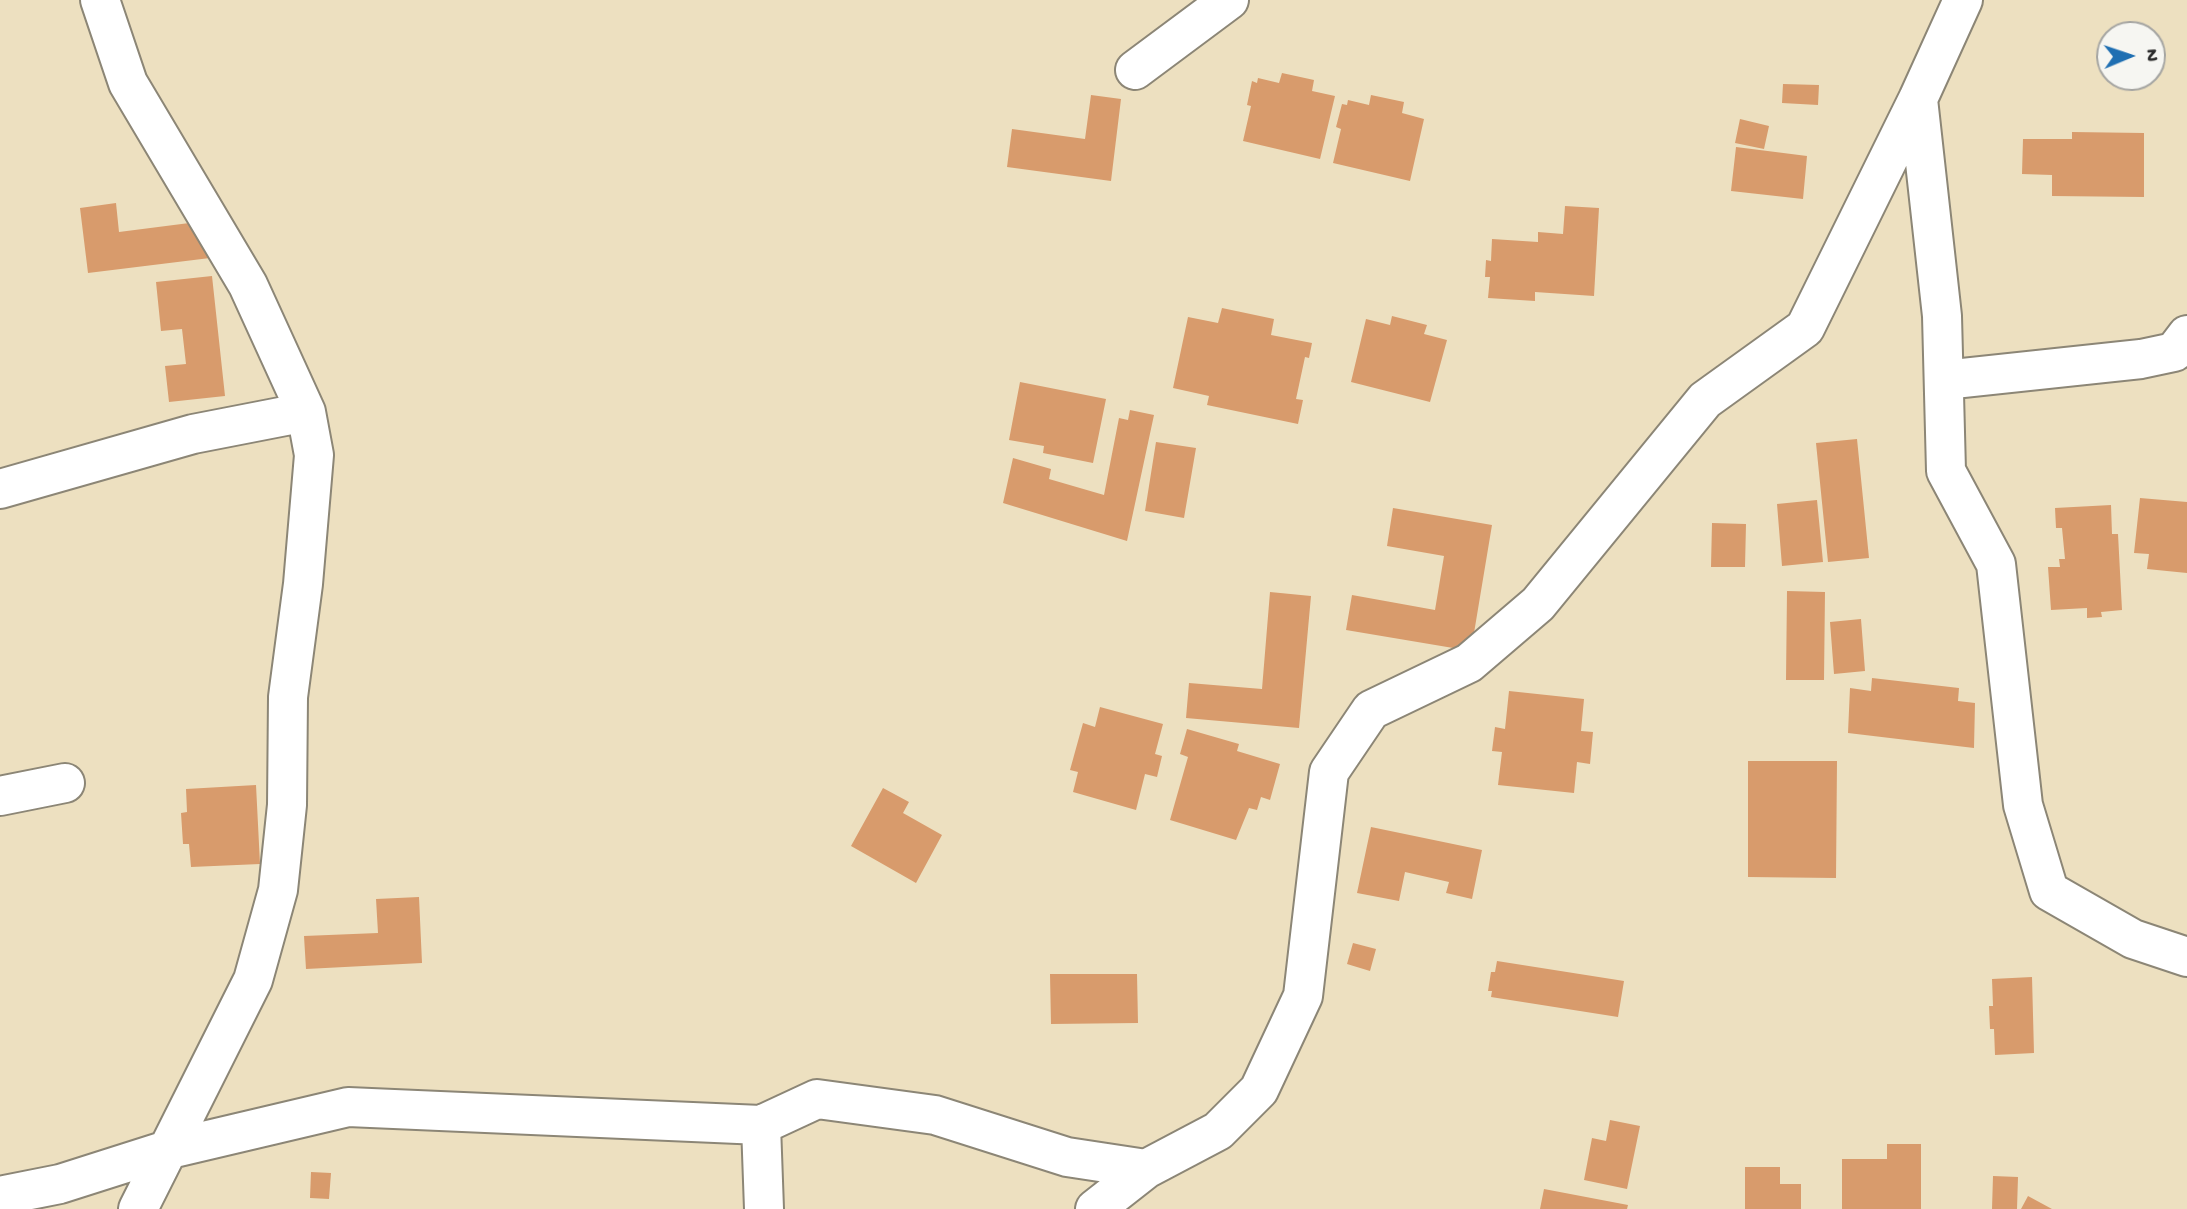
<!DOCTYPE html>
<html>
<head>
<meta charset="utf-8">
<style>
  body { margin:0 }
  #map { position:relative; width:2187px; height:1209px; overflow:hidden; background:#ede0c0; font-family:"Gochi Hand",sans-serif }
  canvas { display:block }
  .north { position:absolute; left:2096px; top:21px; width:70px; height:70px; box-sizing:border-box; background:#f6f6f2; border:2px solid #a5a5a2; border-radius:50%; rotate:88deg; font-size:19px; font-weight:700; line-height:28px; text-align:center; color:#2b2b2b }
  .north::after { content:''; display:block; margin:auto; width:24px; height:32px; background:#1f6fb2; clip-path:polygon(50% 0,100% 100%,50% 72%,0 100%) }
</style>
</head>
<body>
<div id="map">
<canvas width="2187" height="1209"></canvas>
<div class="north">N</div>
</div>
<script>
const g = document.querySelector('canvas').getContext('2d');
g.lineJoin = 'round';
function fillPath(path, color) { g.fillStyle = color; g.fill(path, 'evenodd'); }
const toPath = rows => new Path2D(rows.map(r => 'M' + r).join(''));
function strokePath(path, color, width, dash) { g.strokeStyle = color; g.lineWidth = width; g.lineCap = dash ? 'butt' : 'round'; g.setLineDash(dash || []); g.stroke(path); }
fillPath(toPath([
  [1282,73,1314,80,1312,91,1335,96,1320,159,1243,141,1251,106,1247,105,1252,81,1257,83,1258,78,1279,83],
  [1783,84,1819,85,1818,105,1782,103],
  [1091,95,1121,99,1111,181,1007,167,1012,129,1085,139],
  [1371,95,1404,102,1402,113,1424,119,1410,181,1333,163,1341,129,1336,127,1342,104,1347,105,1348,100,1369,105],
  [1740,119,1769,126,1764,149,1735,143],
  [2072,132,2144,133,2144,197,2052,196,2052,175,2022,174,2023,139,2072,139],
  [1736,147,1807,156,1803,199,1731,191],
  [116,203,119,232,205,221,210,258,88,273,80,208],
  [1565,206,1599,208,1594,296,1535,292,1535,301,1488,298,1490,277,1485,277,1486,260,1491,261,1492,239,1538,242,1538,232,1563,234],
  [212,276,225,396,169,402,165,366,186,364,182,329,161,331,156,282],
  [1222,308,1274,319,1271,335,1312,343,1309,358,1305,357,1296,399,1303,400,1298,424,1207,405,1209,396,1173,388,1188,317,1218,323],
  [1392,316,1427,325,1424,334,1447,340,1430,402,1351,382,1366,319,1390,325],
  [1020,382,1106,399,1093,463,1043,453,1044,446,1009,440],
  [1130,410,1154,415,1127,541,1003,503,1013,458,1051,469,1049,479,1104,495,1119,418,1128,420],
  [1857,439,1869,558,1828,562,1816,443],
  [1156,442,1196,448,1184,518,1145,511],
  [2140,498,2187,502,2187,573,2147,569,2149,554,2134,553],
  [1817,500,1823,562,1782,566,1777,504],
  [2111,505,2112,534,2118,534,2122,610,2101,612,2102,617,2087,618,2087,608,2051,610,2048,567,2060,567,2059,559,2065,559,2062,528,2056,528,2055,508],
  [1393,508,1492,525,1471,651,1346,630,1352,595,1435,610,1444,556,1387,546],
  [1712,523,1746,524,1745,567,1711,567],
  [1787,591,1825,592,1824,680,1786,680],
  [1270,592,1311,596,1299,728,1186,718,1189,683,1262,689],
  [1861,619,1865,671,1834,674,1830,622],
  [1872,678,1959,688,1958,701,1975,703,1974,748,1848,733,1850,688,1871,691],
  [1509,691,1584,699,1581,731,1593,732,1590,764,1577,762,1574,793,1498,785,1502,752,1492,751,1495,727,1505,729],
  [1100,707,1163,724,1155,754,1162,756,1157,777,1145,774,1136,810,1073,792,1078,772,1070,770,1083,723,1095,727],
  [1187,729,1239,744,1237,751,1280,764,1270,800,1261,797,1257,810,1249,808,1236,840,1170,820,1188,757,1180,754],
  [1748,761,1837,761,1836,878,1748,877],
  [256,785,260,864,191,867,189,844,183,844,181,813,187,812,186,789],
  [883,788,909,802,903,813,942,835,916,883,851,846],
  [1371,827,1482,850,1472,899,1446,893,1449,882,1405,872,1399,901,1357,893],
  [419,897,422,963,306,969,304,936,378,933,376,899],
  [1353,943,1376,949,1370,971,1347,964],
  [1497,961,1624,981,1618,1017,1491,997,1492,991,1488,991,1491,972,1495,972],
  [1050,974,1137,974,1138,1023,1051,1024],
  [2032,977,2034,1053,1995,1055,1994,1029,1990,1029,1989,1006,1993,1006,1992,979],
  [1610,1120,1640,1126,1627,1189,1584,1180,1592,1138,1606,1141],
  [1887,1144,1921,1144,1921,1209,1842,1209,1842,1159,1887,1159],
  [1745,1167,1780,1167,1780,1184,1801,1184,1801,1209,1745,1209],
  [311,1172,331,1173,329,1199,310,1198],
  [1993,1176,2018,1177,2017,1209,1992,1209],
  [1544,1189,1628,1205,1627,1209,1540,1209],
  [2028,1196,2052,1209,2021,1209]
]), '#d89b6c');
const minor = toPath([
  [100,0,128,83,248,285,306,412,314,455,303,584,288,697,287,805,278,890,253,980,138,1209],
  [1135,70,1229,0],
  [1918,99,1942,316,1946,471,1996,564,2023,805,2049,891,2133,939,2187,957],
  [1944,380,2141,359,2174,352,2187,335],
  [0,489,193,434,306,412],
  [0,796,65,783],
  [761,1125,764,1209],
  [0,1196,60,1184,170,1149,348,1107,761,1125,817,1099,935,1115,1067,1157,1146,1169],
  [1095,1209,1146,1169,1218,1131,1259,1090,1303,996,1329,772,1371,710,1469,663,1538,604,1705,400,1805,328,1918,99,1963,0]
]);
strokePath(minor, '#8c8676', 42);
strokePath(minor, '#fff', 38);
</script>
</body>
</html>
